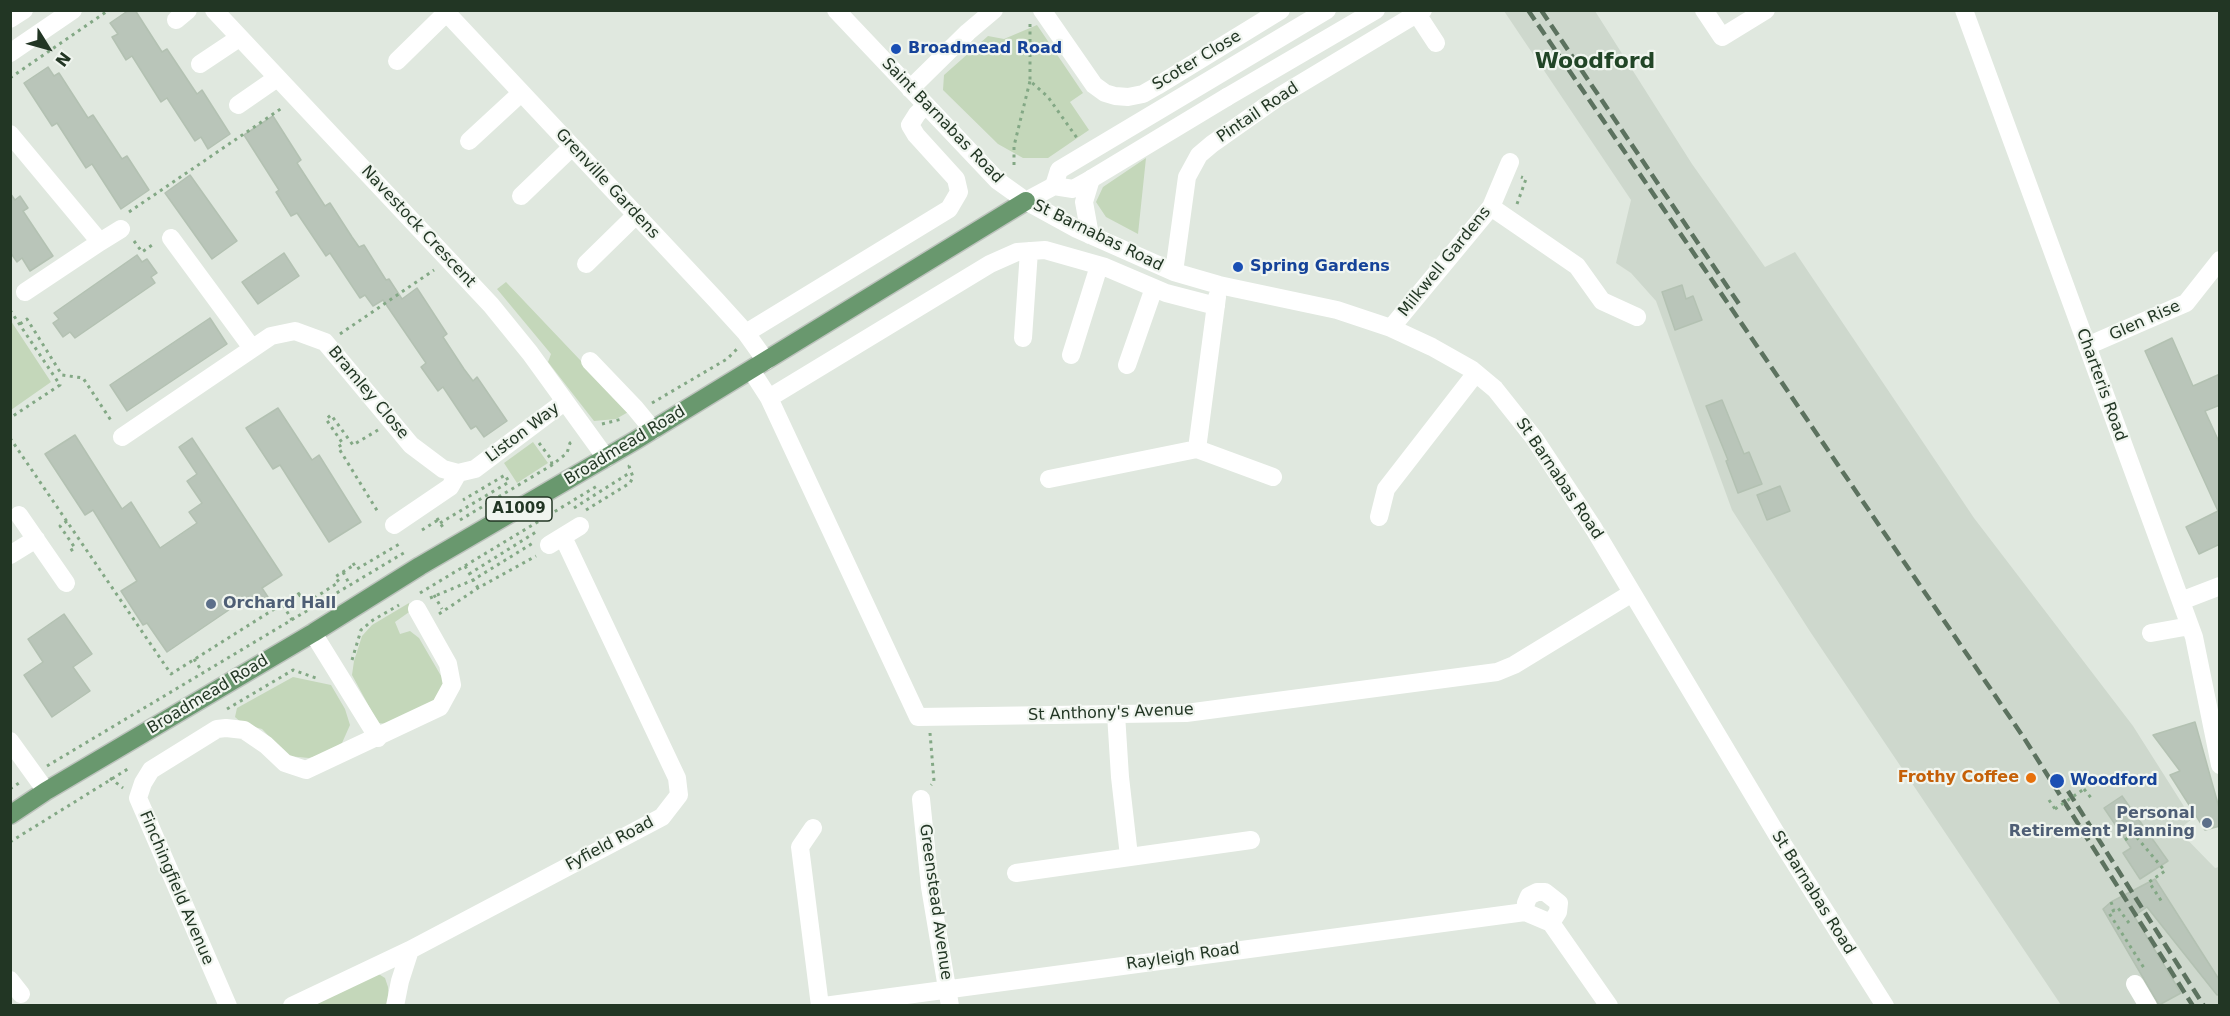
<!DOCTYPE html>
<html>
<head>
<meta charset="utf-8">
<style>
  body { margin:0 }
  #map { position:relative; width:2230px; height:1016px; overflow:hidden; background:#e0e8df; font-family:"DejaVu Sans",sans-serif }
  canvas { display:block }
  .frame { position:absolute; inset:0; border:12px solid #223624; pointer-events:none }
  .north { position:absolute; left:18px; top:18px; width:60px; height:60px; -webkit-text-stroke:4px #f0f5ef; paint-order:stroke; rotate:127deg; font-size:16px; font-weight:700; line-height:24px; text-align:center; color:#223624 }
  .north::after { content:''; display:block; margin:auto; width:21px; height:27px; background:#223624; clip-path:polygon(50% 0,100% 100%,50% 72%,0 100%) }
</style>
</head>
<body>
<div id="map">
<canvas width="2230" height="1016"></canvas>
<div class="frame"></div>
<div class="north">N</div>
</div>
<script>
const g = document.querySelector('canvas').getContext('2d');
g.lineJoin = 'round';
function fillPath(path, color) { g.fillStyle = color; g.fill(path, 'evenodd'); }
const toPath = rows => new Path2D(rows.map(r => 'M' + r).join(''));
function strokePath(path, color, width, dash) { g.strokeStyle = color; g.lineWidth = width; g.lineCap = dash ? 'butt' : 'round'; g.setLineDash(dash || []); g.stroke(path); }
function label(font, color, halo, rows, align = 'center') {
  g.font = font + ' "DejaVu Sans",sans-serif'; g.lineWidth = 4.5; g.setLineDash([]); g.textBaseline = 'middle'; g.strokeStyle = halo; g.fillStyle = color; for (const [text, x, y, turn = 0] of rows) {
    g.save(); g.translate(x, y); g.rotate((+turn || 0) * Math.PI / 180); g.textAlign = isNaN(turn) ? turn : align; if (halo) g.strokeText(text, 0, 0); g.fillText(text, 0, 0); g.restore();
  }
}
fillPath(toPath([
  [1504,11,1595,11,1692,164,1765,267,1795,252,1974,518,2133,726,2192,819,2178,830,2215,868,2219,867,2219,1005,2061,1005,1811,633,1732,510,1656,301,1631,273,1616,263,1631,200]
]), '#ced8cd');
fillPath(toPath([
  [1037,25,1083,93,1070,102,1089,130,1048,158,1023,158,998,144,943,90,944,75,988,36,1004,39],
  [1146,158,1138,234,1106,217,1096,202,1103,187],
  [506,282,581,361,630,411,616,419,594,421,548,362,551,354,497,289],
  [11,321,51,382,11,410,10,409],
  [533,442,548,463,517,483,504,463],
  [409,603,412,610,395,622,400,634,410,631,419,638,444,681,442,694,432,703,388,724,378,723,352,675,354,661,362,636,372,625],
  [293,677,331,685,345,709,350,725,342,743,325,754,309,758,288,756,262,729,243,724,235,717,237,708],
  [377,973,385,978,388,987,389,1005,307,1006]
]), '#c4d7ba');
const building = toPath([
  [129,10,135,10,162,52,167,49,197,94,202,90,230,134,208,149,201,137,195,141,167,98,161,102,132,56,126,60,112,37,118,34,110,23,129,10],
  [48,67,54,76,59,73,88,118,93,115,122,159,127,156,149,190,121,209,92,164,86,168,57,123,52,126,24,83,48,67],
  [273,116,301,160,297,163,325,206,330,203,352,237,359,247,364,245,386,280,389,279,402,299,417,288,447,334,443,337,464,369,473,381,477,377,507,421,484,437,476,426,471,429,443,387,438,391,421,367,426,363,383,300,373,306,365,295,360,298,330,253,326,256,297,213,291,216,276,192,279,190,244,135,273,116],
  [190,175,237,241,212,259,165,193,190,175],
  [10,193,15,200,20,196,28,208,23,211,53,256,30,271,22,258,17,262,10,252,10,193],
  [284,253,299,276,258,304,242,282,284,253],
  [137,255,142,262,147,259,157,273,151,277,155,283,75,338,70,332,63,337,53,323,59,319,54,313,137,255],
  [1682,285,1686,299,1693,296,1702,320,1675,330,1662,292,1682,285],
  [210,318,227,344,127,411,110,385,210,318],
  [2172,338,2193,386,2220,374,2220,405,2205,411,2220,444,2220,544,2199,554,2186,527,2218,511,2145,351,2172,338],
  [1722,400,1744,454,1749,452,1762,484,1738,493,1726,461,1728,460,1706,406,1722,400],
  [278,408,312,460,319,455,361,522,329,542,280,465,273,469,246,428,278,408],
  [75,435,122,509,131,502,160,548,197,523,189,512,202,503,187,481,197,474,179,447,192,438,282,575,262,588,268,597,252,608,245,599,167,652,147,623,143,625,121,591,137,581,93,510,85,515,45,454,75,435],
  [1780,486,1790,511,1767,520,1757,495,1780,486],
  [64,614,92,654,73,667,90,691,52,717,24,675,43,662,28,639,64,614],
  [2195,722,2220,811,2220,826,2205,830,2170,775,2180,771,2153,735,2195,722],
  [2122,796,2168,861,2140,879,2123,853,2131,848,2104,808,2122,796],
  [2155,879,2220,981,2220,994,2217,995,2147,907,2134,916,2181,993,2159,1005,2103,909,2111,902,2155,879]
]);
fillPath(building, '#b9c5b9');
strokePath(building, '#b3c1b2', 1.5);
const major = toPath([
  [10,815,46,791,313,633,420,566,636,440,1026,201]
]);
strokePath(major, '#bdc3bd', 21);
strokePath(toPath([
  [1030,24,1030,81,1048,97,1077,138],
  [10,78,109,10],
  [1014,165,1014,146,1030,81],
  [1517,204,1526,179,1521,177],
  [129,212,282,108],
  [134,241,142,252,155,243],
  [10,310,60,385,10,418],
  [20,324,27,319,62,375,83,378,112,422],
  [340,334,434,270],
  [652,403,727,359,737,349],
  [602,424,622,419],
  [378,430,353,445,331,415,326,419,343,444,338,447,378,512],
  [10,438,171,674,303,591],
  [539,443,551,459,552,465],
  [574,508,631,472],
  [586,510,630,483,633,477,629,466,631,465],
  [437,518,444,529],
  [460,520,552,465,567,453,570,443,573,441],
  [67,521,60,526,75,548,68,552],
  [440,523,509,482,505,475,463,500],
  [422,530,438,520],
  [353,563,357,569,401,543],
  [465,566,478,588],
  [343,572,350,585],
  [469,574,536,532],
  [420,593,597,486],
  [299,594,305,604,339,582,335,577,354,565],
  [434,595,442,609],
  [430,598,473,580,533,543],
  [283,605,292,620],
  [439,614,478,588,536,556],
  [194,659,203,673],
  [352,660,361,630,373,620,399,605],
  [227,709,293,670,319,679],
  [930,733,934,781,931,785],
  [47,766,407,551],
  [110,778,123,788],
  [10,789,19,783],
  [2084,789,2092,799],
  [2049,800,2055,809],
  [2125,840,2134,834,2165,871,2149,882,2162,902],
  [10,842,131,767],
  [2111,902,2114,910],
  [2129,923,2118,908,2109,913,2144,968]
]), '#83a885', 3, [3, 4.5]);
strokePath(toPath([
  [214,10,491,305,530,353,606,458],
  [444,10,716,300,746,333,766,361],
  [836,10,998,181,1026,201,1077,229,1174,272,1219,285,1337,310,1391,328,1432,347,1471,369,1495,389,1534,438,1594,529,1779,838,1885,1006],
  [1042,10,1094,85,1105,93,1115,96,1128,97,1143,94,1157,86,1281,10],
  [1704,10,1722,37,1766,10],
  [1964,10,2194,637,2220,765],
  [1417,14,1436,43],
  [10,19,24,10],
  [176,20,188,10],
  [10,53,73,10],
  [397,61,446,13],
  [200,64,239,38],
  [910,89,968,32,994,10],
  [1227,97,1376,10],
  [238,105,277,78],
  [10,134,100,242,121,229],
  [469,141,521,93],
  [521,196,572,147],
  [1026,201,1054,186,1073,189,1091,179],
  [1491,207,1577,266,1602,301,1637,317],
  [1090,235,1084,202,1091,179],
  [171,238,252,348],
  [586,264,636,215],
  [1174,272,1187,177,1199,155,1212,144,1280,96,1423,10],
  [25,292,100,242],
  [1216,306,1166,293,1105,267,1045,250,1017,252,990,264,769,398,918,717,1186,713,1497,672,1514,665,1632,593],
  [1391,328,1491,207,1510,162],
  [746,333,949,209,959,192,956,179,916,135,910,125,917,114,926,105],
  [1023,338,1029,251],
  [2087,346,2186,303,2220,260],
  [1071,355,1099,266],
  [590,361,635,408,653,430],
  [1127,365,1154,288],
  [751,370,769,398],
  [122,437,271,336,295,331,325,342,411,445,443,469,458,473],
  [1197,449,1217,297],
  [1049,479,1197,449,1273,477],
  [19,515,66,583],
  [1379,517,1386,489,1476,373],
  [394,525,450,487,458,473,475,469,564,402],
  [549,545,580,526],
  [10,555,36,539],
  [2181,601,2220,586],
  [313,633,378,738],
  [2151,633,2190,626],
  [1116,714,1120,777,1129,856],
  [10,741,46,791],
  [921,799,930,887,950,1006],
  [813,828,800,847,820,1006],
  [1016,873,1251,840],
  [1525,912,1526,903,1529,896,1537,892,1545,892,1559,903,1558,912,1551,923],
  [10,980,21,994],
  [2135,984,2148,1006],
  [228,1006,138,798,143,783,151,770,217,729,226,728,244,730,266,745,285,763,306,770,440,707,452,685,448,664,417,609],
  [292,1006,410,950],
  [395,1006,400,981,410,950,662,817,679,795,677,778,563,537],
  [824,1006,1525,912,1551,923,1609,1006]
]), '#fff', 18);
strokePath(major, '#69986e', 18);
strokePath(toPath([
  [1528,10,2024,738,2193,1006],
  [1541,10,1739,304],
  [2068,791,2204,1006]
]), '#5c725f', 4.5, [12, 6]);
strokePath(toPath([
  [2055,809,2084,789]
]), '#83a885', 3, [3, 4.5]);
strokePath(toPath([
  [1091,179,1227,97],
  [1054,186,1059,170,1327,10]
]), '#fff', 18);
for (const [x, y, r, color] of [
  [896,49,6,"#1a4fb4"],
  [1238,267,6,"#1a4fb4"],
  [211,604,6,"#5c6f8a"],
  [2031,778,6,"#e8710a"],
  [2057,781,8,"#1a4fb4"],
  [2207,823,6,"#5c6f8a"]
]) { const dot = new Path2D(); dot.arc(x, y, r, 0, 2 * Math.PI); g.fillStyle = color; g.fill(dot); strokePath(dot, '#f0f5ef', 2); }
for (const [x, y, w] of [
  [519,509,66]
]) { const box = new Path2D(); box.roundRect(x - w / 2, y - 12, w, 24, 4.5); g.fillStyle = '#f0f5ef'; g.fill(box); strokePath(box, '#223624', 1.5); }
label('bold 15px', '#223624', null, [
  ["A1009",519,509]
]);
label('bold 16px', '#164399', '#f0f5ef', [
  ["Broadmead Road",908,49],
  ["Spring Gardens",1250,267],
  ["Woodford",2070,781]
], 'left');
label('16px', '#223624', '#f0f5ef', [
  ["Scoter Close",1197,61,-31],
  ["Pintail Road",1258,113,-34],
  ["Saint Barnabas Road",942,121,46],
  ["Grenville Gardens",607,184,47],
  ["Navestock Crescent",418,227,47],
  ["St Barnabas Road",1098,236,26],
  ["Milkwell Gardens",1445,262,-51],
  ["Glen Rise",2145,321,-24],
  ["Charteris Road",2101,385,70],
  ["Bramley Close",368,393,50],
  ["Liston Way",523,433,-37],
  ["Broadmead Road",625,446,-31],
  ["St Barnabas Road",1559,479,56],
  ["Broadmead Road",208,695,-31],
  ["St Anthony's Avenue",1111,713,-2],
  ["Fyfield Road",610,844,-28],
  ["Finchingfield Avenue",176,888,67],
  ["St Barnabas Road",1813,893,58],
  ["Greenstead Avenue",935,902,82],
  ["Rayleigh Road",1183,957,-8]
]);
label('bold 16px', '#4e5e75', '#f0f5ef', [
  ["Orchard Hall",223,604],
  ["Personal",2195,814,"right"],
  ["Retirement Planning",2195,832,"right"]
], 'left');
label('bold 16px', '#c56008', '#f0f5ef', [
  ["Frothy Coffee",2019,778]
], 'right');
label('bold 22px', '#214526', '#f0f5ef', [
  ["Woodford",1595,62]
]);
</script>
</body>
</html>
